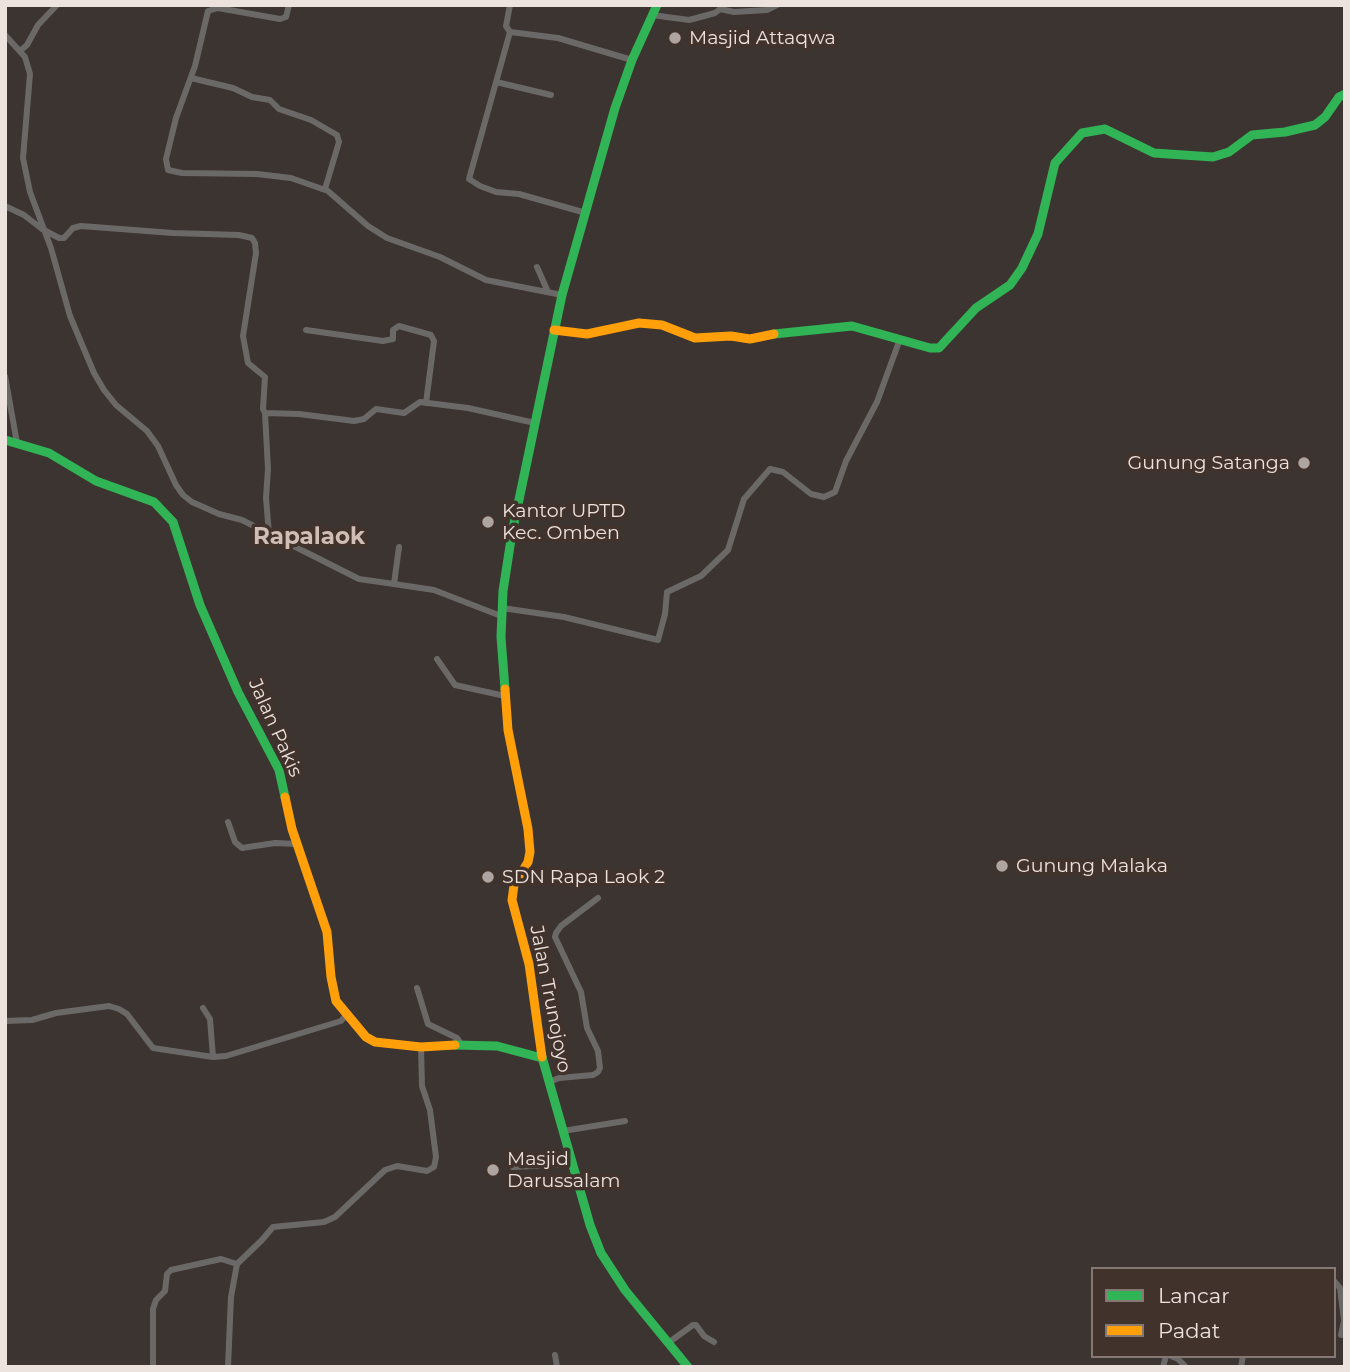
<!DOCTYPE html>
<html>
<head>
<meta charset="utf-8">
<style>
  body { margin:0 }
  #map { position:relative; width:1350px; height:1372px; overflow:hidden; background:#3c3431; font-family:Montserrat,sans-serif }
  canvas { display:block }
  .frame { position:absolute; inset:0; border:7px solid #ece2de; pointer-events:none }
  .legend { position:absolute; left:1091px; top:1267px; width:245px; height:91px; box-sizing:border-box; background:#41322c; border:2px solid #857873; margin:0; padding:9px 12px; list-style:none; font-size:21px; color:#ece2de }
  .legend li { display:flex; align-items:center; gap:14px; height:35px }
  .legend b { width:35px; border:2px solid #857873 }
</style>
</head>
<body>
<div id="map">
<canvas width="1350" height="1372"></canvas>
<div class="frame"></div>
<ul class="legend">
<li><b style="height:9px;background:#30b455"></b>Lancar</li>
<li><b style="height:9px;background:#ff9f0a"></b>Padat</li>
</ul>
</div>
<script>
const g = document.querySelector('canvas').getContext('2d');
g.lineJoin = 'round';
const toPath = rows => new Path2D(rows.map(r => 'M' + r).join(''));
function strokePath(path, color, width, dash) { g.strokeStyle = color; g.lineWidth = width; g.lineCap = dash ? 'butt' : 'round'; g.setLineDash(dash || []); g.stroke(path); }
function label(font, color, halo, rows, align = 'center') {
  g.font = font + ' Montserrat,sans-serif'; g.lineWidth = 7; g.setLineDash([]); g.textBaseline = 'middle'; g.strokeStyle = halo; g.fillStyle = color; for (const [text, x, y, turn = 0] of rows) {
    g.save(); g.translate(x, y); g.rotate((+turn || 0) * Math.PI / 180); g.textAlign = isNaN(turn) ? turn : align; if (halo) g.strokeText(text, 0, 0); g.fillText(text, 0, 0); g.restore();
  }
}
strokePath(toPath([
  [289,5,286,17,280,19,218,8,208,11,195,66,176,118,166,159,168,170,182,173,257,174,291,178,328,191,368,226,387,238,440,257,486,280,562,295],
  [510,5,506,26,510,32,558,38,632,60],
  [652,15,689,20,715,13,720,9,734,12,767,10,777,5],
  [510,32,469,179,480,186,496,192,519,194,586,213],
  [5,35,25,57,30,74,23,158,30,192,51,248,70,316,94,373,104,390,116,405,147,431,158,446,176,485,183,495,192,502,219,514,242,520,359,579,394,584],
  [20,51,27,45,38,25,57,5],
  [191,78,233,88,252,97,270,100,279,109,311,120,337,135,339,142,325,189],
  [496,82,551,95],
  [5,206,24,215,42,229,59,238,64,238,73,228,81,226,173,233,239,235,252,238,255,243,256,253,243,336,248,363,265,377,263,409,265,413,299,414,354,421,364,419,376,409,404,413,420,402,468,408,535,423],
  [537,267,548,292],
  [306,330,383,341,393,339,393,330,399,326,431,335,434,341,426,403],
  [5,376,17,443],
  [265,413,268,469,266,498,269,534],
  [399,547,394,584,434,590,501,616],
  [502,608,564,617,658,640,665,614,667,592,701,576,728,550,744,499,770,469,783,472,811,494,824,497,835,492,846,461,877,402,900,339],
  [437,659,455,685,505,696],
  [228,822,235,842,242,848,275,843,297,844],
  [417,988,428,1024,457,1038,462,1045],
  [203,1008,210,1019,213,1057],
  [5,1021,32,1020,56,1013,109,1006,119,1009,127,1014,153,1048,213,1057,226,1056,341,1021,347,1014],
  [549,1082,559,1078,593,1075,598,1072,600,1068,598,1051,587,1028,581,992,555,937,556,933,561,926,598,898],
  [563,1131,625,1121],
  [513,1167,573,1164],
  [1334,1281,1340,1288,1344,1321,1341,1335],
  [668,1343,693,1325,696,1325,704,1336,714,1342],
  [555,1355,557,1367],
  [1171,1356,1178,1359,1186,1367],
  [153,1367,153,1309,156,1300,165,1291,167,1274,171,1270,221,1259,237,1264,262,1240,273,1227,324,1222,335,1217,385,1170,397,1166,427,1171,434,1167,436,1157,430,1110,422,1086,421,1047],
  [228,1367,231,1297,237,1264],
  [1163,1367,1166,1356],
  [1241,1367,1243,1356]
]), '#6b6967', 6);
strokePath(toPath([
  [774,334,852,326,930,348,939,348,976,308,1010,285,1022,268,1038,234,1055,163,1082,133,1105,129,1154,153,1213,157,1229,152,1252,135,1285,132,1315,125,1325,117,1339,97,1345,94],
  [5,440,49,453,96,481,154,502,173,522,200,605,238,692,279,770,285,797],
  [505,689,501,637,503,591,512,533,562,295,615,108,632,60,657,5],
  [455,1045,497,1046,542,1058],
  [542,1057,590,1225,601,1253,625,1290,688,1367]
]), '#30b455', 9);
strokePath(toPath([
  [554,330,587,334,639,323,662,325,695,338,731,336,750,339,774,334],
  [505,689,508,730,528,829,530,852,528,862,514,885,512,900,529,964,542,1057],
  [285,797,292,829,327,932,331,977,336,1001,366,1037,375,1042,421,1047,455,1045]
]), '#ff9f0a', 9);
for (const [x, y, r, color] of [
  [675,38,7,"#aea5a1"],
  [1304,463,7,"#aea5a1"],
  [488,522,7,"#aea5a1"],
  [1002,866,7,"#aea5a1"],
  [488,877,7,"#aea5a1"],
  [493,1170,7,"#aea5a1"]
]) { const dot = new Path2D(); dot.arc(x, y, r, 0, 2 * Math.PI); g.fillStyle = color; g.fill(dot); strokePath(dot, '#41322c', 2.5); }
label('19px', '#ece2de', '#41322c', [
  ["Masjid Attaqwa",689,38],
  ["Gunung Satanga",1290,463,"right"],
  ["Kantor UPTD",502,511],
  ["Kec. Omben",502,533],
  ["Gunung Malaka",1016,866],
  ["SDN Rapa Laok 2",502,877],
  ["Masjid",507,1159],
  ["Darussalam",507,1181]
], 'left');
label('19px', '#ece2de', '#41322c', [
  ["Jalan Pakis",275,728,66],
  ["Jalan Trunojoyo",550,999,79]
]);
label('bold 23px', '#d0bdb4', '#41322c', [
  ["Rapalaok",309,537]
]);
</script>
</body>
</html>
